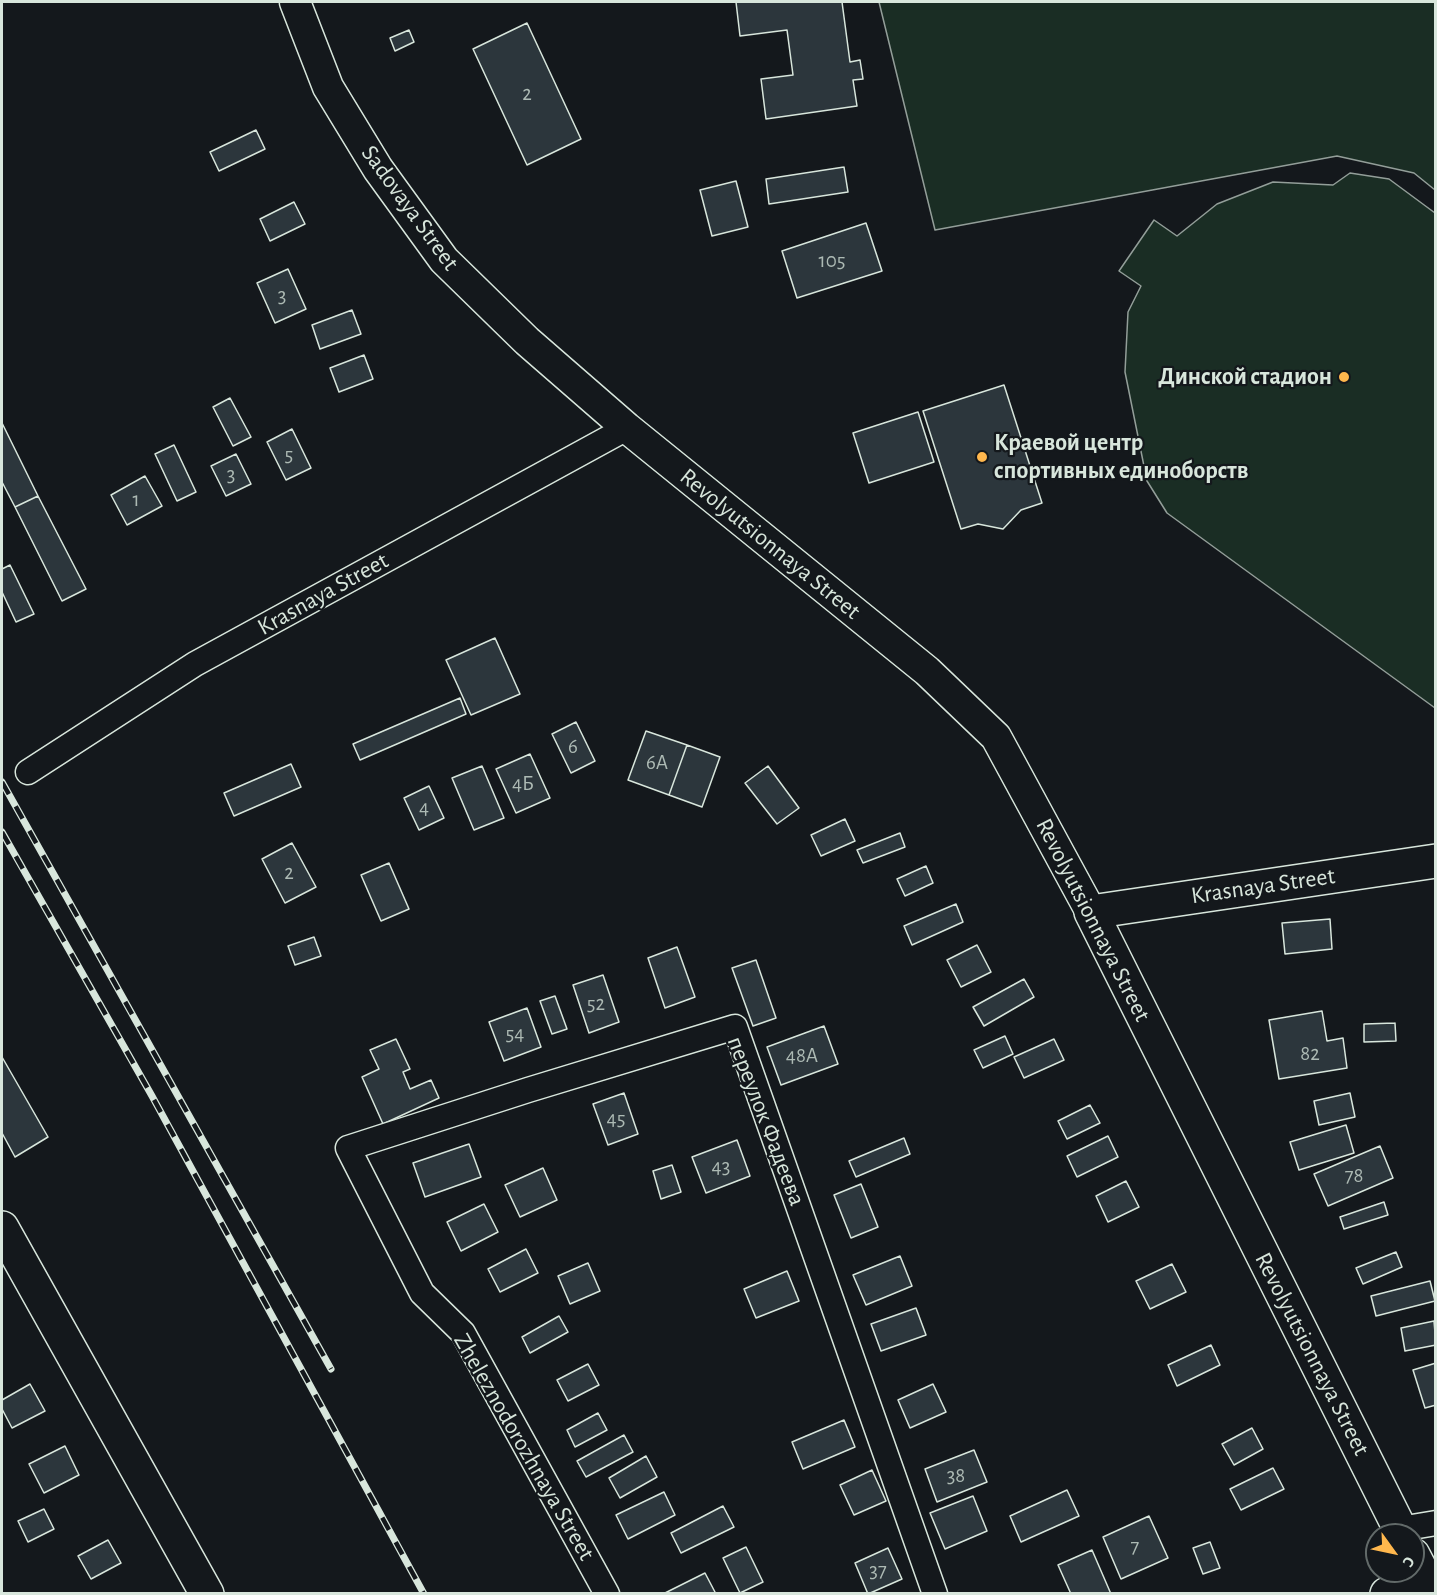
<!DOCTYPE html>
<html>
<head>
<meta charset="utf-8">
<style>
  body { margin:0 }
  #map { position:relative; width:1437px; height:1595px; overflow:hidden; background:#14181c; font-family:"Alegreya Sans",sans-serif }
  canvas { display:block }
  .frame { position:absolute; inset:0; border:3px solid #d8e6dc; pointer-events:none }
  .north { position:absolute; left:1365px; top:1523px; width:60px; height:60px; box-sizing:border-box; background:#14181c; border:2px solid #626a69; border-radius:50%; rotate:123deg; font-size:16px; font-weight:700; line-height:24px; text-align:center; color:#d8e6dc }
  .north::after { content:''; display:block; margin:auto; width:21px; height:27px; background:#ffb74d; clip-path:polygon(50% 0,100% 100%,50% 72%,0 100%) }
</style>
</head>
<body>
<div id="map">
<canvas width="1437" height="1595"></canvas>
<div class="frame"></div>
<div class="north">С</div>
</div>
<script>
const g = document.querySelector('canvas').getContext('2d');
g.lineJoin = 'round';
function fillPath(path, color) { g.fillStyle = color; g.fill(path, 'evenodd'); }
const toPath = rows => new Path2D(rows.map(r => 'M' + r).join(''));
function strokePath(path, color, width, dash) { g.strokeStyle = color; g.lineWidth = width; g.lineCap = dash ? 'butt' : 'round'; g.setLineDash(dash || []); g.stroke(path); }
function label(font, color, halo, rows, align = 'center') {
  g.font = font + ' "Alegreya Sans",sans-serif'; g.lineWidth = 4.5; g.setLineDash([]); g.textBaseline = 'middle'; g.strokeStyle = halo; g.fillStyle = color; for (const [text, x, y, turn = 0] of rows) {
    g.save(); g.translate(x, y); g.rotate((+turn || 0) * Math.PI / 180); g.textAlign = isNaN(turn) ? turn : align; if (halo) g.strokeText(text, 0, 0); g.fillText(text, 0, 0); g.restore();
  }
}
const green = toPath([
  [879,2,1435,2,1435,190,1414,173,1337,156,935,230,879,2],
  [1350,173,1389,179,1435,213,1435,708,1167,513,1147,481,1125,372,1128,312,1141,286,1119,271,1154,220,1177,236,1217,204,1273,182,1333,185,1350,173]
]);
fillPath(green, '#1a2d24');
strokePath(green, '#939e99', 1.5);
const building = toPath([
  [736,2,842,2,850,62,860,60,863,79,853,80,857,106,766,119,761,79,793,75,787,30,740,36,736,2],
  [527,23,581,139,527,165,473,49,527,23],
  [409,30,414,42,395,51,390,38,409,30],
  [256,130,265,149,219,171,210,152,256,130],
  [844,167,848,192,769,204,766,179,844,167],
  [736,181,748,227,712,236,700,190,736,181],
  [294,202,305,224,270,241,260,219,294,202],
  [866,223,882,271,797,298,782,251,866,223],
  [288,269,306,309,275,323,257,283,288,269],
  [352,310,361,334,320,349,312,325,352,310],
  [364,355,373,379,339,392,330,368,364,355],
  [1004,385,1042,503,1021,510,1003,529,978,524,961,529,923,411,1004,385],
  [230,398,251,437,233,446,213,407,230,398],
  [918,412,934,462,869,483,853,433,918,412],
  [2,423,38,496,15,507,2,482,2,423],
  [292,429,311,468,286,480,267,442,292,429],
  [174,445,196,492,177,501,155,454,174,445],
  [236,454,251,484,226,496,211,466,236,454],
  [145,476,162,506,127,525,111,495,145,476],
  [38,496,86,589,62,601,15,507,38,496],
  [10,565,34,614,16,622,2,592,2,569,10,565],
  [495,638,520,694,471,715,446,660,495,638],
  [460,698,466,714,360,760,353,744,460,698],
  [576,722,595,761,571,773,552,734,576,722],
  [646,731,687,745,669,795,628,780,646,731],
  [687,745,720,757,702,807,669,795,687,745],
  [530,754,550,798,516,813,496,769,530,754],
  [291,764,301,787,234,816,224,793,291,764],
  [482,766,504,818,474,830,452,778,482,766],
  [768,766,799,808,777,824,745,783,768,766],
  [429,786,444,818,419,830,404,798,429,786],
  [845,819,855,841,821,856,811,835,845,819],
  [900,833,905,847,863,863,857,850,900,833],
  [292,843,316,887,285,903,262,859,292,843],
  [389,863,409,909,381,921,361,875,389,863],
  [926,866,933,883,905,896,897,879,926,866],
  [956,904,963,922,912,945,904,926,956,904],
  [1330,919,1332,949,1285,954,1282,923,1330,919],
  [314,937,321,956,295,965,288,946,314,937],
  [977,945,991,972,961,987,947,960,977,945],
  [677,947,695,997,665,1008,648,958,677,947],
  [756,960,776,1018,753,1026,732,968,756,960],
  [603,975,619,1022,589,1033,573,985,603,975],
  [1024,979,1034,997,984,1026,973,1007,1024,979],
  [555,996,567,1029,552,1034,540,1001,555,996],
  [527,1008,541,1047,504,1061,489,1022,527,1008],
  [1322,1011,1327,1041,1343,1038,1347,1068,1279,1079,1269,1020,1322,1011],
  [1395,1023,1396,1041,1364,1042,1364,1024,1395,1023],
  [824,1026,838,1064,781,1085,767,1047,824,1026],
  [1005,1036,1013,1054,983,1068,974,1050,1005,1036],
  [396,1039,410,1069,403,1072,410,1089,431,1080,439,1098,383,1124,362,1077,379,1069,370,1050,396,1039],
  [1054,1039,1064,1060,1024,1078,1014,1057,1054,1039],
  [2,1057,48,1137,15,1157,2,1133,2,1057],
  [624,1093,638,1134,608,1145,593,1104,624,1093],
  [1350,1093,1355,1117,1319,1125,1314,1101,1350,1093],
  [1090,1105,1100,1123,1067,1139,1058,1121,1090,1105],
  [1346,1125,1354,1153,1299,1170,1290,1142,1346,1125],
  [1108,1136,1118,1157,1077,1177,1067,1156,1108,1136],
  [904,1138,910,1154,856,1177,849,1161,904,1138],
  [737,1140,750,1176,706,1193,692,1157,737,1140],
  [469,1144,481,1177,425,1197,413,1163,469,1144],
  [1380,1146,1393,1178,1328,1206,1314,1174,1380,1146],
  [672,1165,681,1192,661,1199,653,1171,672,1165],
  [543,1168,557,1200,520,1217,505,1185,543,1168],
  [1126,1181,1139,1207,1108,1222,1096,1196,1126,1181],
  [861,1184,878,1227,851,1238,834,1195,861,1184],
  [1384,1202,1388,1215,1344,1229,1340,1217,1384,1202],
  [484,1204,498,1232,461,1251,447,1222,484,1204],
  [526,1249,538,1273,500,1292,488,1269,526,1249],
  [1396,1252,1402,1267,1363,1284,1356,1268,1396,1252],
  [900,1256,912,1286,866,1305,853,1275,900,1256],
  [588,1263,600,1291,570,1304,558,1276,588,1263],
  [1172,1264,1186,1292,1150,1309,1136,1281,1172,1264],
  [787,1271,799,1301,756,1318,744,1289,787,1271],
  [1430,1281,1435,1301,1376,1316,1371,1296,1430,1281],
  [916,1308,926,1335,881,1351,871,1324,916,1308],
  [559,1316,568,1332,530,1353,522,1337,559,1316],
  [1434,1321,1436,1345,1405,1351,1401,1328,1434,1321],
  [1211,1345,1220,1365,1177,1386,1168,1365,1211,1345],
  [1436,1363,1436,1405,1425,1408,1413,1370,1436,1363],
  [588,1364,599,1385,568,1401,557,1380,588,1364],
  [30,1384,45,1411,12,1428,2,1409,2,1400,30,1384],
  [933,1384,946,1412,910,1428,898,1400,933,1384],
  [598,1413,607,1430,575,1447,567,1430,598,1413],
  [844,1420,855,1447,803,1469,792,1442,844,1420],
  [1252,1428,1263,1449,1234,1465,1222,1444,1252,1428],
  [624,1435,633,1452,586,1477,577,1461,624,1435],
  [65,1446,79,1475,44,1493,29,1464,65,1446],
  [974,1450,987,1482,937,1502,925,1469,974,1450],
  [646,1456,657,1477,620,1498,609,1478,646,1456],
  [1273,1468,1284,1489,1241,1510,1230,1489,1273,1468],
  [872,1470,886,1501,854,1515,840,1485,872,1470],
  [1067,1490,1079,1516,1021,1542,1010,1516,1067,1490],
  [664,1492,675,1515,628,1539,616,1515,664,1492],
  [973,1496,987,1531,945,1549,930,1513,973,1496],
  [723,1506,734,1527,681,1553,671,1533,723,1506],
  [44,1509,54,1529,28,1542,18,1521,44,1509],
  [1149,1516,1168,1558,1121,1579,1103,1537,1149,1516],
  [108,1540,121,1563,91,1579,78,1556,108,1540],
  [1210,1542,1220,1568,1203,1574,1193,1548,1210,1542],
  [746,1547,763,1582,740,1593,723,1558,746,1547],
  [888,1548,902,1579,868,1594,855,1563,888,1548],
  [1092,1550,1111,1594,1071,1594,1058,1565,1092,1550],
  [705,1573,716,1594,666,1594,665,1593,705,1573]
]);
fillPath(building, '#2c363c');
strokePath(building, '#d8e6dc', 1.5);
const minor = toPath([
  [28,772,195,664,627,428],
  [1400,1529,1436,1523],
  [607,1594,463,1333,422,1293,348,1148,528,1090,735,1027,935,1594]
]);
const tertiary = toPath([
  [295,2,328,87,378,169,444,260,527,341,627,428,927,671,996,737,1091,912]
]);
const primary = toPath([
  [2,1228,207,1594],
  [1403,1535,1091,912,1436,861],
  [1387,1594,1425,1578,1413,1555]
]);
strokePath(minor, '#d8e6dc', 27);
strokePath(tertiary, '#d8e6dc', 33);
strokePath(primary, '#d8e6dc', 36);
strokePath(minor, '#14181c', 24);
strokePath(tertiary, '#14181c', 30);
strokePath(primary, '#14181c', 33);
const rail = toPath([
  [2,782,331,1369],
  [2,832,152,1096,424,1594]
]);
strokePath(rail, '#d8e6dc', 7);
strokePath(rail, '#14181c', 4.5, [14]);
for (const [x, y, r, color] of [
  [1344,377,6,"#ffb74d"],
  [982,457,6,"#ffb74d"]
]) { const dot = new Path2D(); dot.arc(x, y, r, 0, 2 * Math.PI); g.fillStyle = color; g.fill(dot); strokePath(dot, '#14181c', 2); }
label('21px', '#adbab4', null, [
  ["2",527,94],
  ["105",832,261],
  ["3",282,296],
  ["5",289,455],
  ["3",231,475],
  ["1",136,500],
  ["6",573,747],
  ["6А",657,763],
  ["4Б",523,784],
  ["4",424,808],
  ["2",289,873],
  ["52",596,1004],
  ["54",515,1034],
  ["82",1310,1054],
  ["48А",802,1056],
  ["45",616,1119],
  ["43",721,1167],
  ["78",1354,1176],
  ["38",956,1476],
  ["7",1135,1547],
  ["37",878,1571]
]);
label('24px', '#d8e6dc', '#14181c', [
  ["Sadovaya Street",410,208,54],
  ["Revolyutsionnaya Street",770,544,39],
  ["Krasnaya Street",323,594,-29],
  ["Krasnaya Street",1263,886,-8],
  ["Revolyutsionnaya Street",1093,920,63],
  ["переулок Фадеева",766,1121,69],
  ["Revolyutsionnaya Street",1312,1354,63],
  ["Zheleznodorozhnaya Street",524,1447,60]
]);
label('bold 24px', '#d8e6dc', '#14181c', [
  ["Динской стадион",1332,377],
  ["Краевой центр",994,443,"left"],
  ["спортивных единоборств",994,471,"left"]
], 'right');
</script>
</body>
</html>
